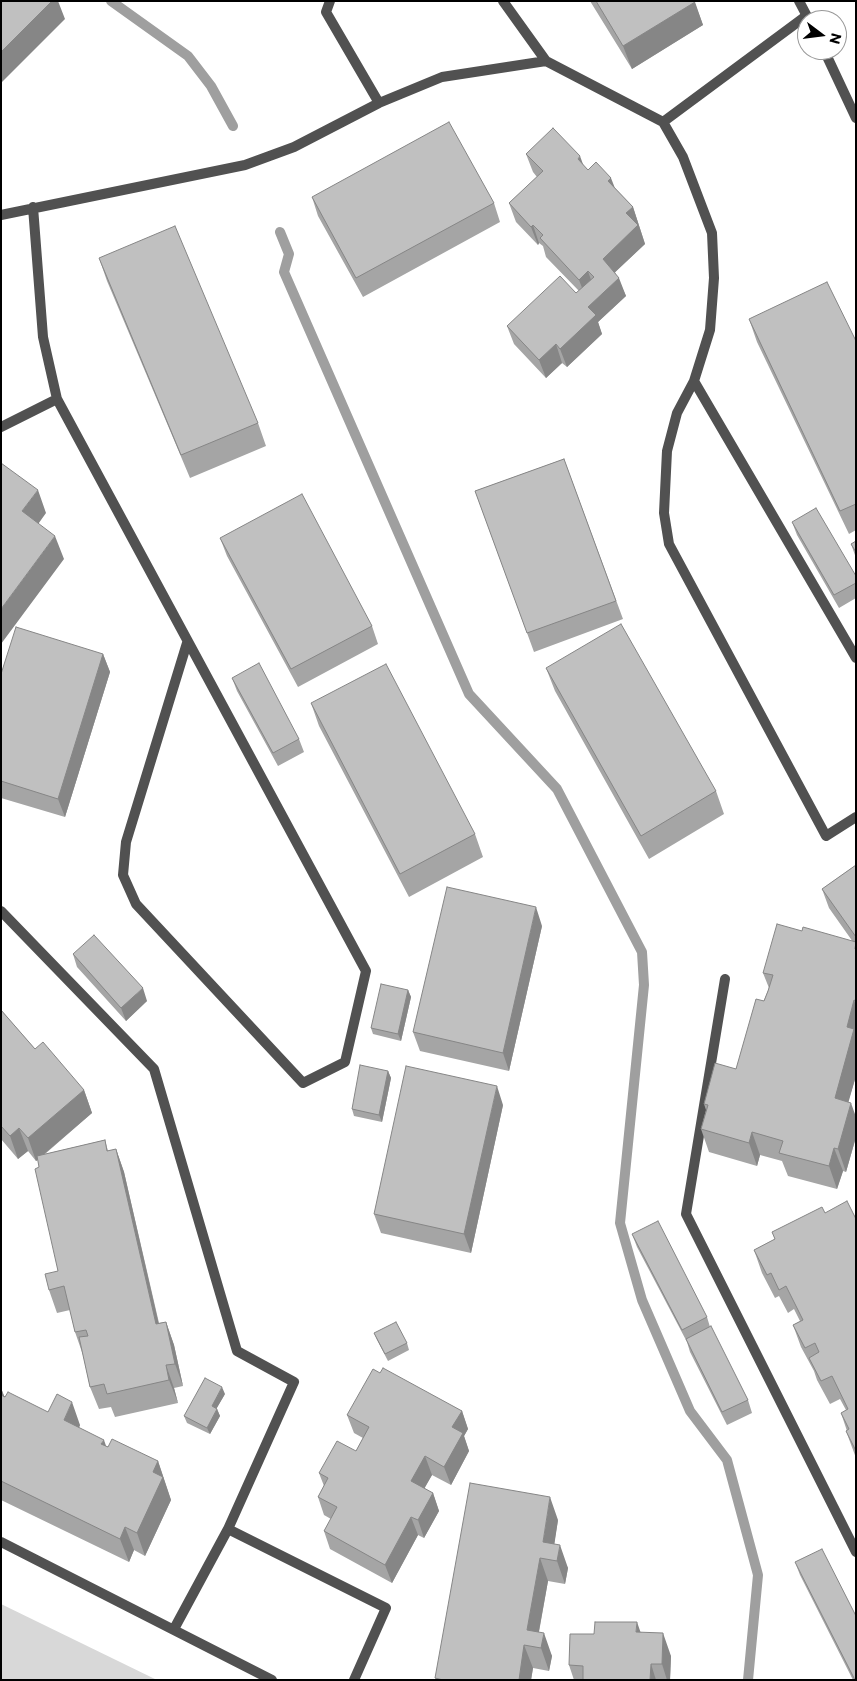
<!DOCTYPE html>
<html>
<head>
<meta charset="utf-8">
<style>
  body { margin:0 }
  #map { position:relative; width:857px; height:1681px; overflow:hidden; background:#fff; font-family:Commissioner,sans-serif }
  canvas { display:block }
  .frame { position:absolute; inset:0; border:2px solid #000; pointer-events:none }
  .north { position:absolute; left:797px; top:10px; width:50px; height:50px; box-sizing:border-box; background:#fff; border:1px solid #999; border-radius:50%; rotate:105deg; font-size:14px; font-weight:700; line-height:20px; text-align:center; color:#000 }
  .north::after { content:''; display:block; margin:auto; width:18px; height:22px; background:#000; clip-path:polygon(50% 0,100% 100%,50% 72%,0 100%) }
</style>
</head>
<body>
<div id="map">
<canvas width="857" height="1681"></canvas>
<div class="frame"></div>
<div class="north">N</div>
</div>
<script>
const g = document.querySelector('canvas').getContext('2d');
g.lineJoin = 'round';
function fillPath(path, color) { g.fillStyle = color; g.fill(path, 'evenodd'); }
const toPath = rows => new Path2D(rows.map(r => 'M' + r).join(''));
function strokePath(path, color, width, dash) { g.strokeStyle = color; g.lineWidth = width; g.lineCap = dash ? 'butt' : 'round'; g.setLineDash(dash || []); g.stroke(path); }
fillPath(toPath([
  [1,1604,157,1680,1,1680]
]), '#d8d8d8');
strokePath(toPath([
  [111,1,188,56,211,86,233,126],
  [280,232,289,254,284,272,469,694,557,789,642,952,644,985,620,1223,642,1300,690,1411,727,1460,758,1575,748,1680]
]), '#9f9f9f', 10);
strokePath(toPath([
  [330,1,326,12,379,103],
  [503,1,546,61],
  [663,122,806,16],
  [33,207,43,337,57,399,366,971,345,1062,303,1083,136,904,123,875,126,842,187,643],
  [1,215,245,165,294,147,379,103,442,77,546,61,663,122,683,157,712,233,714,278,710,330,694,381,677,413,667,451,664,513,669,544,826,836,856,817],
  [694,381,856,658],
  [1,427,57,399],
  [1,911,154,1069,237,1351,294,1382,228,1529],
  [725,979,686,1214,856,1552],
  [1,1542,272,1680],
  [174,1629,228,1529,386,1608,354,1680]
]), '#515151', 10);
strokePath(toPath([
  [799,1,809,20],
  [824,50,856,118]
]), '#515151', 10);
fillPath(toPath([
  [590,1,694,1,703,25,632,69],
  [526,154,583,165,588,170,615,188,633,207,645,244,615,272,626,296,598,322,602,334,567,367,562,363,546,378,514,344,507,326,576,293,579,291,546,257,543,246,539,243,538,245,516,222,509,203,537,177,533,172],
  [312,197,494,203,500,222,363,297,318,216],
  [99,258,258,423,266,446,190,478,107,281],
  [749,319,856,341,856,530,849,534,757,342],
  [564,459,623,619,534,652,475,491],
  [792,522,856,576,856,598,839,608,797,535],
  [220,538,372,626,378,644,298,687,227,556],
  [856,541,856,558,851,544],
  [103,654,110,672,65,817,1,798,1,674],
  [546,668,716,791,724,814,649,859,555,691],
  [232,678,299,739,304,752,278,766,237,691],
  [311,703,475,834,483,857,409,897,319,726],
  [856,865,856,1076,848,1102,856,1117,856,1137,846,1172,843,1171,837,1189,788,1176,782,1161,760,1155,757,1166,709,1152,701,1129,706,1110,704,1104,736,1069,769,988,763,973,802,931,853,942,829,908,822,889],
  [542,926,509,1071,420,1051,413,1032],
  [73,954,147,1001,126,1021,77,967],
  [408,990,411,997,401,1041,373,1034,371,1028],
  [1,1010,35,1049,84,1090,92,1113,45,1154,105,1140,108,1151,116,1149,124,1172,159,1323,166,1322,174,1345,183,1386,174,1388,178,1403,115,1417,111,1407,99,1409,90,1387,83,1355,75,1332,70,1310,57,1313,49,1290,58,1271,38,1160,36,1161,28,1151,18,1159,1,1139],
  [388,1071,391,1078,382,1122,354,1116,352,1109],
  [503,1105,471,1253,381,1233,374,1214],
  [825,1213,856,1219,856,1458,846,1431,847,1431,841,1413,846,1410,840,1399,830,1404,817,1380,814,1371,801,1347,793,1325,800,1321,794,1309,788,1313,779,1296,775,1298,762,1273,754,1250,775,1239,772,1232],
  [632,1234,707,1317,710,1327,748,1400,752,1413,727,1425,690,1352,687,1342,637,1247],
  [374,1333,407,1343,409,1350,388,1361,377,1340],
  [380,1373,462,1411,468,1429,464,1436,469,1451,451,1485,432,1475,424,1488,433,1493,439,1511,424,1538,418,1535,392,1583,330,1549,324,1531,331,1519,324,1515,318,1497,324,1486,319,1473,356,1451,363,1438,354,1433,347,1415],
  [1,1388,4,1396,48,1412,80,1425,79,1428,106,1446,158,1461,171,1500,145,1556,134,1550,129,1562,1,1500],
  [225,1394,216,1409,217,1409,220,1416,210,1434,187,1423,184,1416],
  [558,1520,554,1544,568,1568,565,1584,548,1581,539,1632,552,1656,549,1671,533,1668,531,1680,436,1680,435,1678],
  [795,1562,856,1680,853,1680,800,1575],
  [641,1632,671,1656,670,1680,574,1680,569,1665]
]), '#a5a5a5');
fillPath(toPath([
  [52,1,58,1,65,19,1,83,1,52],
  [695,2,703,25,632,69,623,46],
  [580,156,587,175,578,159],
  [611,178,618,196,608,181],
  [633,207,645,244,609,278,603,259,626,213],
  [533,225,539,243,538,245,531,227],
  [588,271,594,289,586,298,579,280],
  [619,278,626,296,598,322,602,334,567,367,560,349,588,307],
  [556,344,562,363,546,378,539,360],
  [38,490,46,513,31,534,22,511],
  [55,536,64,559,1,644,1,609],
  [103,654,110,672,65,817,58,799],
  [536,907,542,926,509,1071,503,1053],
  [143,988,147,1001,126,1021,121,1008],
  [408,990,411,997,401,1041,398,1034],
  [854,1000,856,1006,856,1076,843,1121,835,1098,847,1027],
  [388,1071,391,1078,382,1122,379,1115],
  [497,1086,503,1105,471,1253,464,1234],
  [84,1090,92,1113,36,1161,28,1138],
  [851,1103,856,1117,856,1137,846,1172,838,1149],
  [19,1128,28,1151,18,1159,10,1136],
  [752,1132,760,1155,757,1166,749,1143],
  [834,1148,843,1171,837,1189,829,1166],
  [116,1149,124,1172,164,1347,156,1324],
  [166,1322,174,1345,183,1386,175,1364],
  [166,1365,174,1388,178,1403,169,1380],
  [222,1387,225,1394,214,1413,212,1406],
  [1,1388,8,1406,1,1408],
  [72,1402,80,1425,72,1443,64,1420],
  [217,1409,220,1416,210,1434,207,1428],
  [462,1411,468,1429,464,1436,469,1451,451,1485,444,1467,452,1427],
  [104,1440,112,1463,101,1444],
  [425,1456,432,1475,418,1500,411,1481],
  [158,1461,171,1500,145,1556,137,1533,153,1472],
  [433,1493,439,1511,424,1538,418,1520],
  [550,1497,558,1520,552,1560,543,1542],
  [411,1517,418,1535,392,1583,385,1565],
  [125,1527,134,1550,129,1562,120,1539],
  [560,1545,568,1568,565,1584,557,1561],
  [540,1558,548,1581,536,1647,527,1630],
  [637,1622,645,1645,636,1632],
  [544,1633,552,1656,549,1671,541,1648],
  [663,1633,671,1656,670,1680,667,1680,662,1664],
  [524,1645,533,1668,531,1680,519,1680],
  [651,1664,656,1680,650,1680]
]), '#868686');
const building = toPath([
  [1,1,52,1,1,52,1,1],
  [596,1,694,1,695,2,623,46,596,1],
  [449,122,494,203,356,278,312,197,449,122],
  [553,128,580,156,578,159,588,170,596,162,611,178,608,181,633,207,626,213,638,225,603,259,619,278,588,307,596,315,560,349,556,344,539,360,507,326,560,276,576,293,594,277,588,271,579,280,540,238,543,235,533,225,531,227,509,203,543,171,526,154,553,128],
  [175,226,258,423,181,455,99,258,175,226],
  [827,282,856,341,856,504,840,511,749,319,827,282],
  [564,459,616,601,527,633,475,491,564,459],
  [1,463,38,490,22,511,55,536,1,609,1,463],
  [302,494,372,626,291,669,220,538,302,494],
  [816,508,856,576,856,583,834,595,792,522,816,508],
  [856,541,856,552,851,544,856,541],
  [621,624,716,791,641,836,546,668,621,624],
  [16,627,103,654,58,799,1,781,1,674,16,627],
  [259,663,299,739,273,753,232,678,259,663],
  [386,664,475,834,400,874,311,703,386,664],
  [856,865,856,937,822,889,856,865],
  [447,887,536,907,503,1053,413,1032,447,887],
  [777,924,802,931,803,927,856,942,855,949,856,950,856,1001,854,1000,847,1027,854,1029,835,1098,851,1103,838,1149,834,1148,829,1166,779,1153,783,1141,752,1132,749,1143,701,1129,708,1105,704,1104,715,1063,736,1069,756,999,764,1001,768,991,773,975,763,973,777,924],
  [94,935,143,988,121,1008,73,954,94,935],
  [381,984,408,990,398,1034,371,1028,381,984],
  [1,1010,35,1049,43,1042,84,1090,28,1138,19,1128,10,1136,1,1126,1,1010],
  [360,1065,388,1071,379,1115,352,1109,360,1065],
  [406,1066,497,1086,464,1234,374,1214,406,1066],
  [105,1140,107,1151,116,1149,156,1324,166,1322,175,1364,166,1365,169,1380,107,1394,104,1384,90,1387,79,1337,88,1336,86,1330,75,1332,64,1286,49,1290,45,1274,58,1271,35,1169,39,1167,37,1156,105,1140],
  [847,1201,856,1219,856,1451,846,1431,849,1429,841,1413,848,1409,832,1376,821,1381,809,1358,819,1352,815,1343,805,1348,793,1325,803,1320,786,1286,779,1290,771,1273,767,1275,754,1250,775,1239,772,1232,822,1207,825,1213,847,1201],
  [658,1221,707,1317,682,1330,632,1234,658,1221],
  [396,1322,407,1343,385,1354,374,1333,396,1322],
  [711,1326,748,1400,722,1412,686,1339,711,1326],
  [383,1368,462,1411,452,1427,463,1433,444,1467,425,1456,411,1481,433,1493,418,1520,411,1517,385,1565,324,1531,337,1507,318,1497,328,1478,319,1473,337,1441,356,1451,369,1427,347,1415,373,1369,380,1373,383,1368],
  [205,1378,222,1387,212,1406,217,1409,207,1428,184,1416,205,1378],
  [8,1392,48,1412,57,1394,72,1402,64,1420,104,1440,101,1444,108,1447,112,1439,158,1461,153,1472,163,1477,137,1533,125,1527,120,1539,1,1481,1,1395,5,1397,8,1392],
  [470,1483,550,1497,543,1542,560,1545,557,1561,540,1558,527,1630,544,1633,541,1648,524,1645,519,1680,443,1680,435,1678,470,1483],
  [822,1549,856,1616,856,1680,855,1680,795,1562,822,1549],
  [595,1622,637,1622,636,1632,663,1633,662,1664,651,1664,650,1680,583,1680,583,1666,569,1665,570,1634,594,1634,595,1622]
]);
fillPath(building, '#c0c0c0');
strokePath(building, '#868686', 1);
</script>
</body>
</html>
